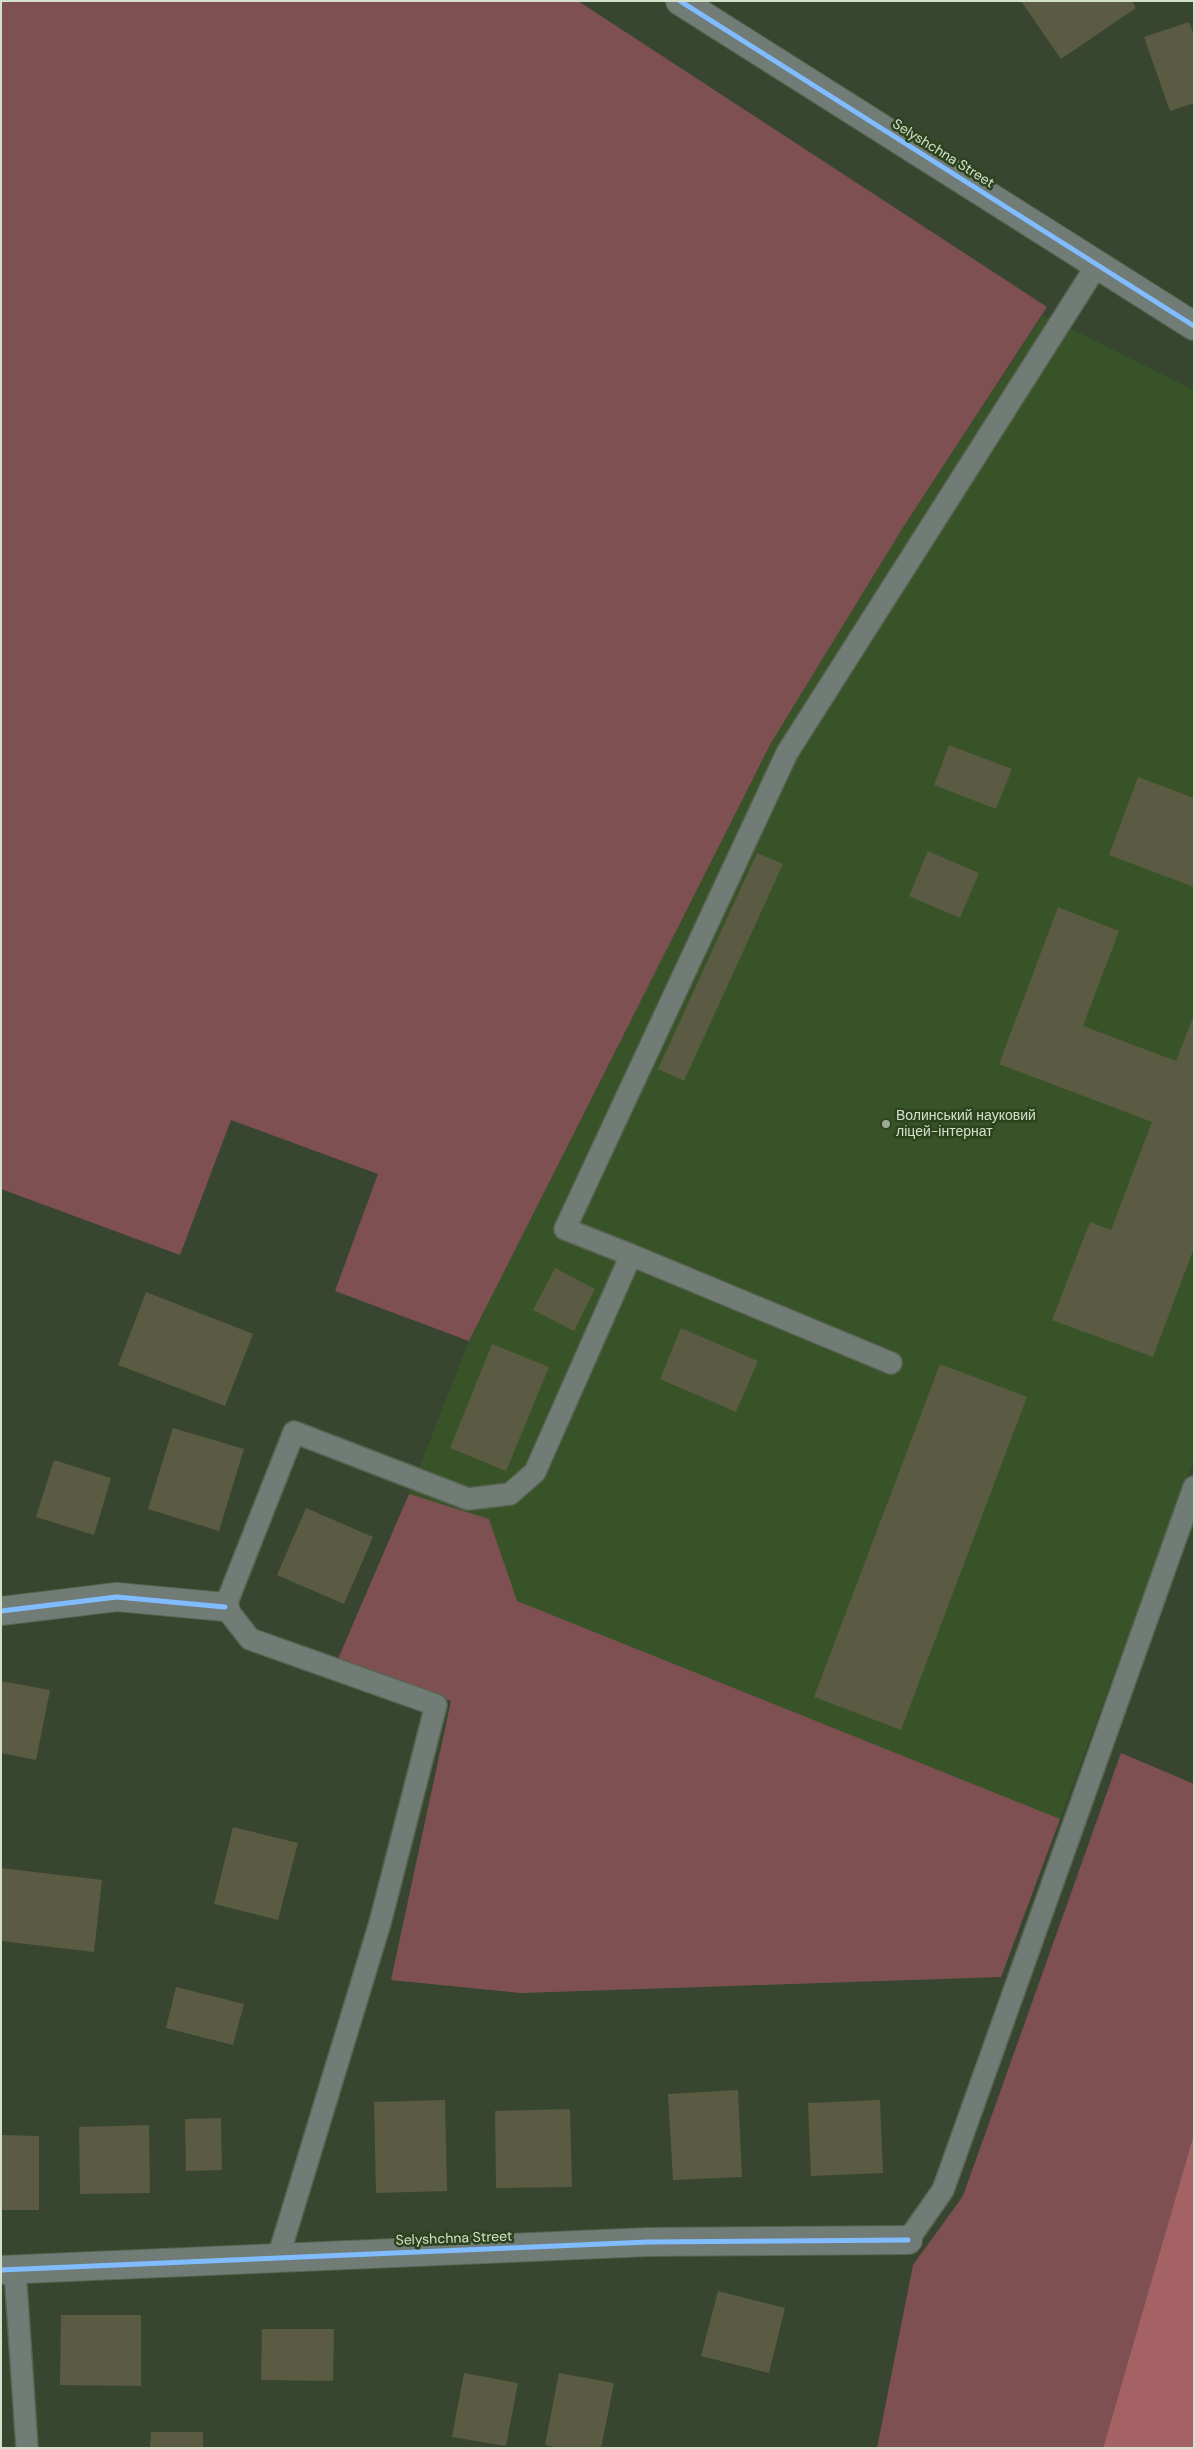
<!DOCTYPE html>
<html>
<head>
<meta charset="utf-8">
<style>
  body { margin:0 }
  #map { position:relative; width:1195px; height:2449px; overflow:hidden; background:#384630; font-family:"DM Sans",sans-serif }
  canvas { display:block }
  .frame { position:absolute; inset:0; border:2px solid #d3e1cb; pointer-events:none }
</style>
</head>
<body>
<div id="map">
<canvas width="1195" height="2449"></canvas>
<div class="frame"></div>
</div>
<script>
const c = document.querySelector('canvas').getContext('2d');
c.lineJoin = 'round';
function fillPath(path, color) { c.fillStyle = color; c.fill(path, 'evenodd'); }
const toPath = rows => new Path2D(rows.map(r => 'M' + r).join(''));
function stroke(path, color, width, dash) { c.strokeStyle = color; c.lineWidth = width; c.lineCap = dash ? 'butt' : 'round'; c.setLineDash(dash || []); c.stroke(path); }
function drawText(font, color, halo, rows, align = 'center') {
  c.font = font + ' "DM Sans",sans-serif'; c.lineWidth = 5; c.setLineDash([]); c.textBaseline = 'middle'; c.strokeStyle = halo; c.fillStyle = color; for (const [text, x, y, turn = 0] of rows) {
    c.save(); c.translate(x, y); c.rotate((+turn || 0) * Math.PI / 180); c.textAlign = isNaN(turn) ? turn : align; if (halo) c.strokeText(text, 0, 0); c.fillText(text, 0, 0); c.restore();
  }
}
const built = toPath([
  [1043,315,1194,390,1194,1459,1001,1977,521,1993,391,1980,451,1701,338,1659,409,1494,469,1341,771,743,902,529]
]);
const green = toPath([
  [1,1,578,1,1047,307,902,529,771,743,469,1341,335,1291,378,1174,231,1120,180,1255,1,1189],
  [409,1494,489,1519,517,1601,1060,1819,1001,1977,521,1993,391,1980,451,1701,338,1659],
  [1121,1753,1194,1784,1194,2137,1103,2448,877,2448,913,2265,963,2196]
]);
const forest = toPath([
  [1194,2137,1194,2448,1103,2448,1193,2138]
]);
const building = toPath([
  [1021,1,1132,1,1136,8,1061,59],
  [1189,22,1194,35,1194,103,1170,111,1144,37],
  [949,745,1012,769,996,809,934,785],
  [1138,777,1194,798,1194,887,1109,855],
  [928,851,979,873,960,918,909,896],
  [757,853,783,864,684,1081,658,1069],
  [1058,907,1119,931,1083,1026,1176,1061,1194,1015,1194,1248,1153,1357,1052,1320,1090,1222,1111,1230,1152,1122,999,1064],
  [555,1268,595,1289,574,1331,533,1310],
  [146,1292,253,1334,225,1406,118,1365],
  [681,1328,758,1361,736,1412,660,1379],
  [492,1344,549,1367,506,1471,450,1448],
  [940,1364,1027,1397,901,1730,814,1697],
  [173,1428,244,1449,219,1531,148,1509],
  [54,1460,111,1478,94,1535,36,1517],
  [306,1508,373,1537,344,1604,277,1575],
  [1,1681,50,1690,36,1760,1,1753],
  [233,1827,298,1843,278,1920,214,1904],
  [1,1868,102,1880,94,1952,1,1941],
  [176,1987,244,2004,233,2045,166,2028],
  [738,2090,742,2177,673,2180,668,2094],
  [445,2100,447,2191,376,2193,374,2102],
  [880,2100,883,2173,811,2176,808,2103],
  [570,2109,572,2187,496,2188,495,2111],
  [221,2118,222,2170,186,2171,185,2119],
  [149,2125,150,2193,80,2194,79,2127],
  [1,2135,39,2136,39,2210,1,2210],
  [718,2291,785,2308,769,2373,701,2356],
  [61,2315,141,2315,141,2386,60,2385],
  [262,2329,334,2329,333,2381,261,2380],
  [464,2373,518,2383,506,2446,452,2437],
  [559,2373,614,2383,601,2448,560,2448,545,2445],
  [151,2432,203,2432,203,2448,150,2448]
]);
const service = toPath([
  [631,1255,565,1229,787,753,1097,265],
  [908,2240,943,2190,1194,1487],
  [278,2258,380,1923,436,1705,250,1639,225,1607,294,1432,468,1499,510,1494,535,1472,631,1255,891,1363],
  [15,2270,27,2448]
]);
const minor = toPath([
  [680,1,1194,326],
  [1,1611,117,1597,225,1607],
  [1,2270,648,2242,908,2240]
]);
const cycleway = toPath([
  [680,1,1194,326],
  [1,1611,117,1597,225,1607],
  [1,2270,648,2242,908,2240]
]);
const markers = [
  [886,1124,5,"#9dab95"]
];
const streetNames = [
  ["Selyshchna Street",943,154,32],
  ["Selyshchna Street",454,2239,-2]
];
const poiNames = [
  ["Волинський науковий",896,1116],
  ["ліцей-інтернат",896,1132]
];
fillPath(built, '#395329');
fillPath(green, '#7f5052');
fillPath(forest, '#a46265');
fillPath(building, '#5a5b42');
stroke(service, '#586351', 24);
stroke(minor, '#586351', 30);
stroke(service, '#717c76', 21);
stroke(minor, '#717c76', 28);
stroke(cycleway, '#80bcff', 5);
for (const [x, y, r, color] of markers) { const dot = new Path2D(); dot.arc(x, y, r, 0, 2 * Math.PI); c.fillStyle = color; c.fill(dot); stroke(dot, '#2c431e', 2); }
drawText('14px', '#d3e1cb', '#2c431e', streetNames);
drawText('14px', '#d3e1cb', '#2c431e', poiNames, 'left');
</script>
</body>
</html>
